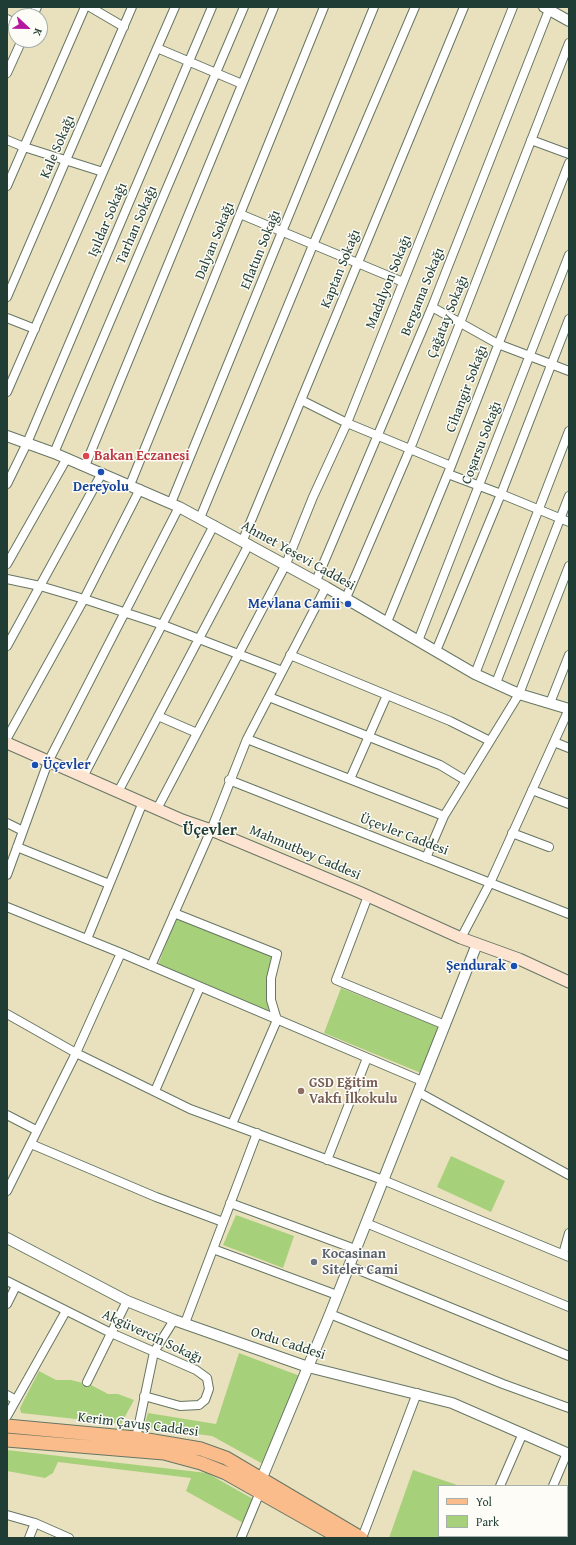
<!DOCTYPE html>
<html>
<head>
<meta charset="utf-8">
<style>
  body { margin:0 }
  #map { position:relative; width:576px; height:1545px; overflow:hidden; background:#e9e1bd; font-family:"Gentium Book Plus",serif }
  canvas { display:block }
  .frame { position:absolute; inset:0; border:8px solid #1f3d34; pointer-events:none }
  .legend { position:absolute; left:438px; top:1485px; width:130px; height:52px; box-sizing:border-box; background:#fdfcf7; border:1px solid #a4b0a9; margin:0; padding:5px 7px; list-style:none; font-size:12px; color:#1f3d34 }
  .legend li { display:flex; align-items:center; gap:8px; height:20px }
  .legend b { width:20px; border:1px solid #a4b0a9 }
  .north { position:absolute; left:8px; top:8px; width:40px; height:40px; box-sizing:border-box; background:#fdfcf7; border:1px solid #a4b0a9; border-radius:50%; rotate:112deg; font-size:11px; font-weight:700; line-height:16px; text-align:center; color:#1f3d34 }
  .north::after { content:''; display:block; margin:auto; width:14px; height:18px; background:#b5179e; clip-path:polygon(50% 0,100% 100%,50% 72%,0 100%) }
</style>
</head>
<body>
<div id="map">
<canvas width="576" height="1545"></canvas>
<div class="frame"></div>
<ul class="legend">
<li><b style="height:5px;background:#fabc8b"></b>Yol</li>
<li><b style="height:11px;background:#a7d07b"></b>Park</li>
</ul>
<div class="north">K</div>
</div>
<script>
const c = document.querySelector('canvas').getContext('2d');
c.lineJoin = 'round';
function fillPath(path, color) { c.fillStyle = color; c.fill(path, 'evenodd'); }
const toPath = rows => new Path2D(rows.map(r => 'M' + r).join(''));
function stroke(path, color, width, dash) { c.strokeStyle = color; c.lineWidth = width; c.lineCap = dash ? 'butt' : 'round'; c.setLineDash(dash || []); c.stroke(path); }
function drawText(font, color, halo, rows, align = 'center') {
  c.font = font + ' "Gentium Book Plus",serif'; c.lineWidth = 3; c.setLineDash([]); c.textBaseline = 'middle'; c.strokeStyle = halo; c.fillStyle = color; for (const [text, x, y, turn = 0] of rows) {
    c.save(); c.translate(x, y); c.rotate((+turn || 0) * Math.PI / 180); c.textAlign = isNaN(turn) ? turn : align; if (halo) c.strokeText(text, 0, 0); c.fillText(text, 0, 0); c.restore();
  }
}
const green = toPath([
  [176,917,274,956,267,980,269,1013,158,965],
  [341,988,438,1027,421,1073,324,1033],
  [451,1156,505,1181,491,1212,437,1187],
  [236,1215,294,1236,283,1268,223,1245],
  [239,1353,300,1376,263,1464,212,1436,144,1427,148,1413,216,1424],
  [39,1371,56,1380,71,1380,91,1385,108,1394,118,1394,134,1400,121,1424,21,1413,20,1408],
  [7,1450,207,1473,253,1499,243,1523,186,1491,191,1478,58,1462,53,1473,45,1478,7,1471],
  [413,1470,460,1486,439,1486,440,1538,389,1538]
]);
const minor = toPath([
  [90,7,124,27],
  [33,16,37,7],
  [7,19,16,24],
  [157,48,242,84],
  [7,73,22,40],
  [7,140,24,147,103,172],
  [531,140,569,154],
  [7,186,85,7],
  [240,214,403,282],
  [7,297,132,7],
  [432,307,498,344,569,371],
  [7,318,35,329],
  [7,392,175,7],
  [301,400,347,423,451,466],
  [54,453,244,7],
  [85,466,274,7],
  [448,474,501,494,569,522],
  [7,484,27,443,212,7],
  [130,485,324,7],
  [171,503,374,7],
  [200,518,313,245,415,7],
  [243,540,464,7],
  [7,564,67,458],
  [7,579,40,586,84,599,163,625,282,671],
  [316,581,432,307,549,10],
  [346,598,410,449,460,323,569,43],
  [387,622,451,466,569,163],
  [418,641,569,255],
  [7,646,102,473],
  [436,651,501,494,569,319],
  [290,655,450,721,490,741],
  [475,674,569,431],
  [496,683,569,496],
  [269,697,440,765,465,780],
  [550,703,569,655],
  [158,716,197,733],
  [7,738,84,599,140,489],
  [247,739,444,816,519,694,569,566],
  [554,742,569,748],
  [83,777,214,525],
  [350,779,387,695],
  [229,780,569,914],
  [532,790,569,804],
  [118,792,249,544],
  [157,809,286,564,313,497,347,423,513,7],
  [7,823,23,831],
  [512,833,549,847],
  [17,847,109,884],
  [426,858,444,816],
  [7,875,48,762,179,507],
  [368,896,336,980,445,1025],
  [7,907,121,953,422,1081],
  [174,913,277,954,271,978,271,1000,277,1020,232,1124],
  [461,938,490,883,569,709],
  [87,939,143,802],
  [151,966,211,830,247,739,326,587],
  [7,1014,76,1053,190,1109,383,1180,569,1257],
  [155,1091,200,987],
  [418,1092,569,1175],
  [7,1115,36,1130],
  [31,1144,156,1197,223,1222],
  [327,1160,367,1058],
  [7,1191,76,1053,121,953],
  [230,1203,355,1249],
  [366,1223,569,1307],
  [213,1249,337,1295],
  [563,1254,569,1233],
  [349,1266,569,1356],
  [7,1281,111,1333,196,1370,207,1378,209,1389,205,1400,199,1405,180,1406,144,1396],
  [7,1304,16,1286],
  [330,1314,503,1384,569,1408],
  [185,1323,257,1133],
  [87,1382,127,1301],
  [7,1395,16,1400],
  [7,1416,66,1311],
  [136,1438,154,1352,174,1320],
  [500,1486,523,1433],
  [553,1486,567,1453],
  [7,1515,35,1523,69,1538],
  [554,1536,558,1538],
  [29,1538,35,1523],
  [241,1538,260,1492],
  [362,1538,417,1393],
  [476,1538,477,1536],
  [530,1538,531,1536]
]);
const tertiary = toPath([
  [544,7,569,21],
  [7,436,54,453,179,507,326,587,475,674,519,694,569,709],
  [7,1238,127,1301,174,1320,308,1367,452,1403,569,1454],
  [261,1480,330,1314,477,944]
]);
const secondary = toPath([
  [7,743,182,820,211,830,359,892,461,938,519,959,569,982]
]);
const primary = toPath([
  [7,1426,136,1438,201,1449,226,1458,361,1538],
  [7,1440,164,1453,201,1463,226,1473,341,1538]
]);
const markers = [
  [86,456,4,"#e0444e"],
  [101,472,4,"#1a4fb4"],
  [348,604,4,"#1a4fb4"],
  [35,765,4,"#1a4fb4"],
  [514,966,4,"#1a4fb4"],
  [301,1091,4,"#8d6e63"],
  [314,1262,4,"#6b7280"]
];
const streetNames = [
  ["Kale Sokağı",58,147,-67],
  ["Işıldar Sokağı",108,220,-67],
  ["Tarhan Sokağı",137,225,-67],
  ["Dalyan Sokağı",215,241,-68],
  ["Eflatun Sokağı",261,250,-68],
  ["Kaptan Sokağı",341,269,-68],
  ["Madalyon Sokağı",389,282,-68],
  ["Bergama Sokağı",423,292,-68],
  ["Çağatay Sokağı",448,317,-68],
  ["Cihangir Sokağı",467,389,-69],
  ["Coşarsu Sokağı",482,443,-69],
  ["Ahmet Yesevi Caddesi",298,556,29],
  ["Üçevler Caddesi",404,835,21],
  ["Mahmutbey Caddesi",305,853,23],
  ["Akgüvercin Sokağı",152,1337,25],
  ["Ordu Caddesi",288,1344,18],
  ["Kerim Çavuş Caddesi",138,1425,7]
];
const healthNames = [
  ["Bakan Eczanesi",94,456]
];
const transitNames = [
  ["Dereyolu",101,487,"center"],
  ["Mevlana Camii",340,604],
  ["Üçevler",43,765,"left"],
  ["Şendurak",506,966]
];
const educationNames = [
  ["GSD Eğitim",309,1083],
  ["Vakfı İlkokulu",309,1099]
];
const worshipNames = [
  ["Kocasinan",322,1254],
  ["Siteler Cami",322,1270]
];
const quarterNames = [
  ["Üçevler",210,831]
];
fillPath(green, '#a7d07b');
stroke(minor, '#667664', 10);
stroke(tertiary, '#667664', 12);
stroke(secondary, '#667664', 13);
stroke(primary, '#667664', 15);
stroke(minor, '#fff', 8);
stroke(tertiary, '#fff', 10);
stroke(secondary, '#fde4d1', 11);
stroke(primary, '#fabc8b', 13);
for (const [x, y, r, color] of markers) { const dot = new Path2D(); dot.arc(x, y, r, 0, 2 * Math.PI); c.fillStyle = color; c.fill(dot); stroke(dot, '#fdfcf7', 1.5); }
drawText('14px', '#1f3d34', '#fdfcf7', streetNames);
drawText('bold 14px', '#be3a42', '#fdfcf7', healthNames, 'left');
drawText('bold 14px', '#164399', '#fdfcf7', transitNames, 'right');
drawText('bold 14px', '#785e54', '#fdfcf7', educationNames, 'left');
drawText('bold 14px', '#5b616d', '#fdfcf7', worshipNames, 'left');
drawText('bold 16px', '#1f3d34', '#fdfcf7', quarterNames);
</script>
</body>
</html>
